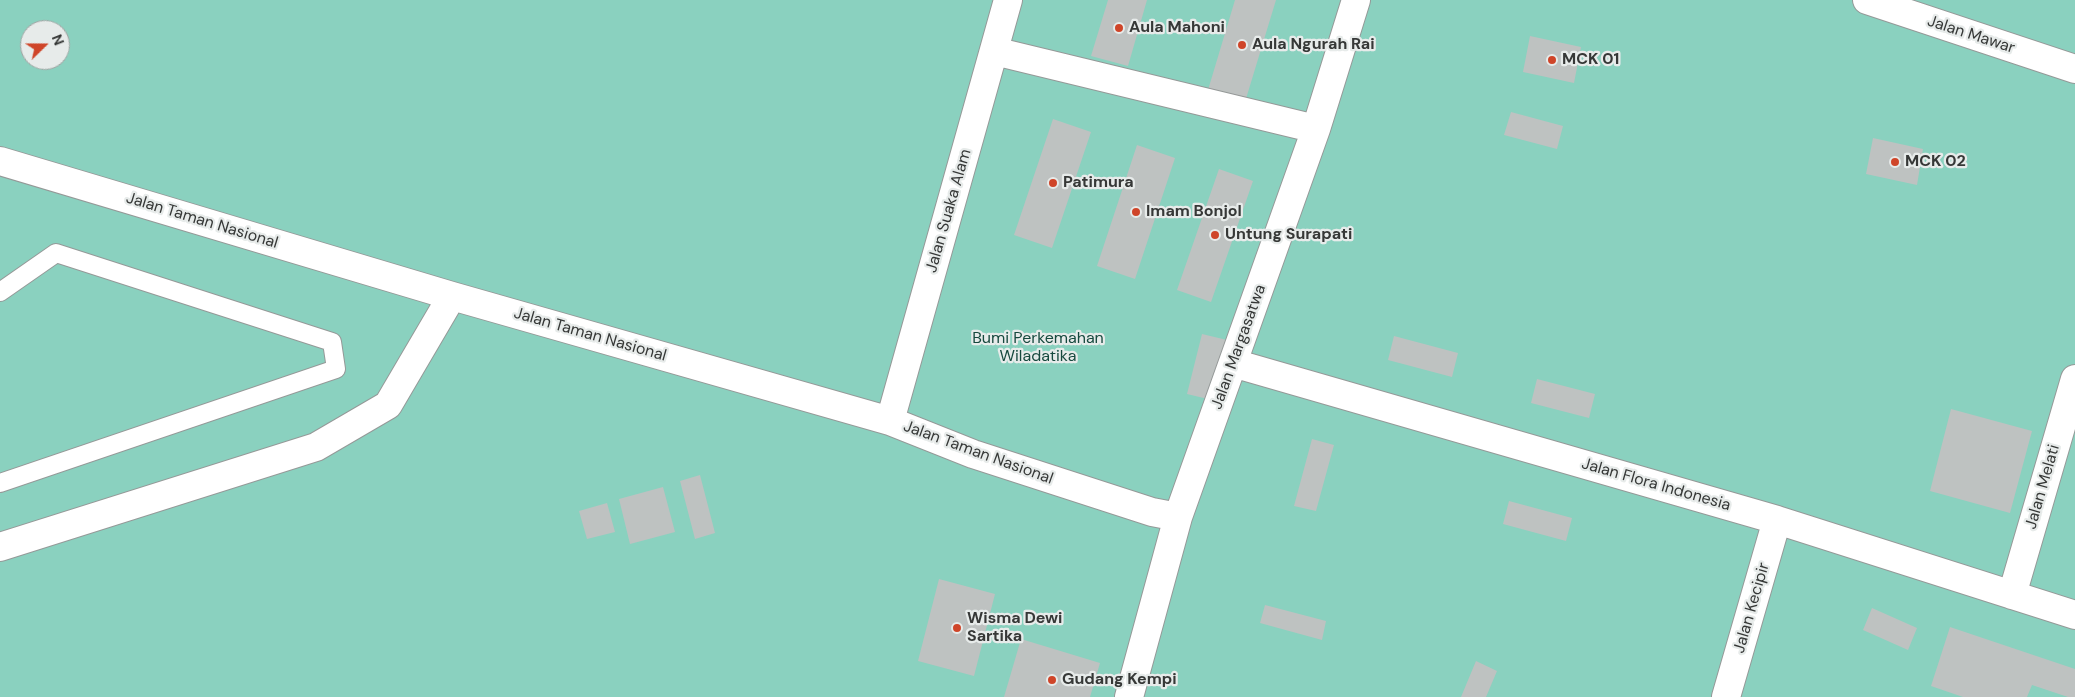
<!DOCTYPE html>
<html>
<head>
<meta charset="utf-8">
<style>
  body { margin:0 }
  #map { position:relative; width:2075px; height:697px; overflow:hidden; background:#e7ebea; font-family:"DM Sans",sans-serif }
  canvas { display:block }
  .north { position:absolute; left:20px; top:20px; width:50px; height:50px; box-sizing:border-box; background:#e7ebea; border:1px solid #a0a3a2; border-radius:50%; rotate:68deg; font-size:14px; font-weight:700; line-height:20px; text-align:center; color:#363837 }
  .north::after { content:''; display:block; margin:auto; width:18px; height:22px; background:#cf4529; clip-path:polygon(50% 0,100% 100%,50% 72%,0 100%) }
</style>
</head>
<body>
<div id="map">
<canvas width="2075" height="697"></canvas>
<div class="north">N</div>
</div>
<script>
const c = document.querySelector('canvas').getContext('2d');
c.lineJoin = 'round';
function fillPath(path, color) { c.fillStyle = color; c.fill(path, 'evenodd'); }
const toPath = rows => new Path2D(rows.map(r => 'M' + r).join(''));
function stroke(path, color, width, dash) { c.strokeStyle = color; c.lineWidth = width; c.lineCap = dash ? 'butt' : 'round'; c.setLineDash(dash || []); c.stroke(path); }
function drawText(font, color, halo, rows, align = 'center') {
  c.font = font + ' "DM Sans",sans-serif'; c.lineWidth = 4.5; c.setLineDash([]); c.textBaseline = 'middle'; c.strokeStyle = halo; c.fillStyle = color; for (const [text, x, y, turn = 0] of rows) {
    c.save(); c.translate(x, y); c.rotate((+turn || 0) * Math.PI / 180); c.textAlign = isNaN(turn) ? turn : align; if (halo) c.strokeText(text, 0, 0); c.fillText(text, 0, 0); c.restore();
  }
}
const green = toPath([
  [0,0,2075,0,2075,697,0,697],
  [30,30,60,30,60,60,30,60]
]);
const building = toPath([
  [1108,0,1147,0,1128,66,1091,56],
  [1235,0,1276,0,1245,102,1208,90],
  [1530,36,1581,47,1574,83,1523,72],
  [1511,112,1563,126,1557,149,1504,135],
  [1053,119,1091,132,1052,248,1014,235],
  [1873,138,1923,149,1917,185,1866,174],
  [1137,145,1175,158,1135,279,1097,266],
  [1219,169,1253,181,1211,302,1177,290],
  [1202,334,1227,340,1212,400,1187,394],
  [1394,336,1458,353,1452,377,1388,360],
  [1537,379,1595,394,1589,418,1531,403],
  [1951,409,2032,431,2010,513,1930,491],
  [1312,439,1334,445,1316,511,1294,506],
  [700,475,715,533,695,539,680,481],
  [663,487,675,532,630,544,619,499],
  [1509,501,1572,518,1566,541,1503,524],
  [607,503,615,532,587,539,579,511],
  [939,579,995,594,974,676,918,661],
  [1265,605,1326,621,1322,640,1260,623],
  [1872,608,1917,628,1908,650,1863,630],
  [1950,627,2075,669,2075,697,2068,697,2032,685,2027,697,1963,697,1931,686],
  [1021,639,1100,663,1090,697,1004,697],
  [1476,661,1497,671,1486,697,1461,697]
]);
const lane = toPath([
  [0,292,56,253,332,342,336,369,0,483]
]);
const street = toPath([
  [1867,0,2075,69],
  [994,51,1316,129],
  [0,161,452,296,890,421,973,454,1152,512,1178,517],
  [1233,363,1777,520,2075,615],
  [890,421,1008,0],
  [0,547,316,447,388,405,452,296],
  [2012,595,2075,379],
  [1129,697,1178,517,1316,129,1356,0],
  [1726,697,1777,520]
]);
const markers = [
  [1119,28,5,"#cf4529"],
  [1242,45,5,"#cf4529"],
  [1552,60,5,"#cf4529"],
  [1895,162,5,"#cf4529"],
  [1053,183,5,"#cf4529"],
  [1136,212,5,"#cf4529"],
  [1215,235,5,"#cf4529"],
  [957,628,5,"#cf4529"],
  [1052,680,5,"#cf4529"]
];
const poiNames = [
  ["Aula Mahoni",1129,28],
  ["Aula Ngurah Rai",1252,45],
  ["MCK 01",1562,60],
  ["MCK 02",1905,162],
  ["Patimura",1063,183],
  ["Imam Bonjol",1146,212],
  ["Untung Surapati",1225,235],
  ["Wisma Dewi",967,619],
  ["Sartika",967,637],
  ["Gudang Kempi",1062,680]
];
const streetNames = [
  ["Jalan Mawar",1971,35,18],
  ["Jalan Suaka Alam",949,211,-74],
  ["Jalan Taman Nasional",202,221,17],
  ["Jalan Taman Nasional",590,335,16],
  ["Jalan Margasatwa",1239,347,-70],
  ["Jalan Taman Nasional",978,453,20],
  ["Jalan Flora Indonesia",1656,485,16],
  ["Jalan Melati",2043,487,-74],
  ["Jalan Kecipir",1752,608,-74]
];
const parkNames = [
  ["Bumi Perkemahan",1038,339],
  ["Wiladatika",1038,357]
];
fillPath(green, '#8ad1bf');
fillPath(building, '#bec2c1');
stroke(lane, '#959998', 20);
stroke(street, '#959998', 30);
stroke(lane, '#fff', 18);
stroke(street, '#fff', 28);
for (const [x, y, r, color] of markers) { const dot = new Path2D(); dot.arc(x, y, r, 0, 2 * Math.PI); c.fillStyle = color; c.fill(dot); stroke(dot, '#e7ebea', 2); }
drawText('bold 16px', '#363837', '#e7ebea', poiNames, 'left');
drawText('16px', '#363837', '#e7ebea', streetNames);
drawText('16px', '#16493e', '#e7ebea', parkNames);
</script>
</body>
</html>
